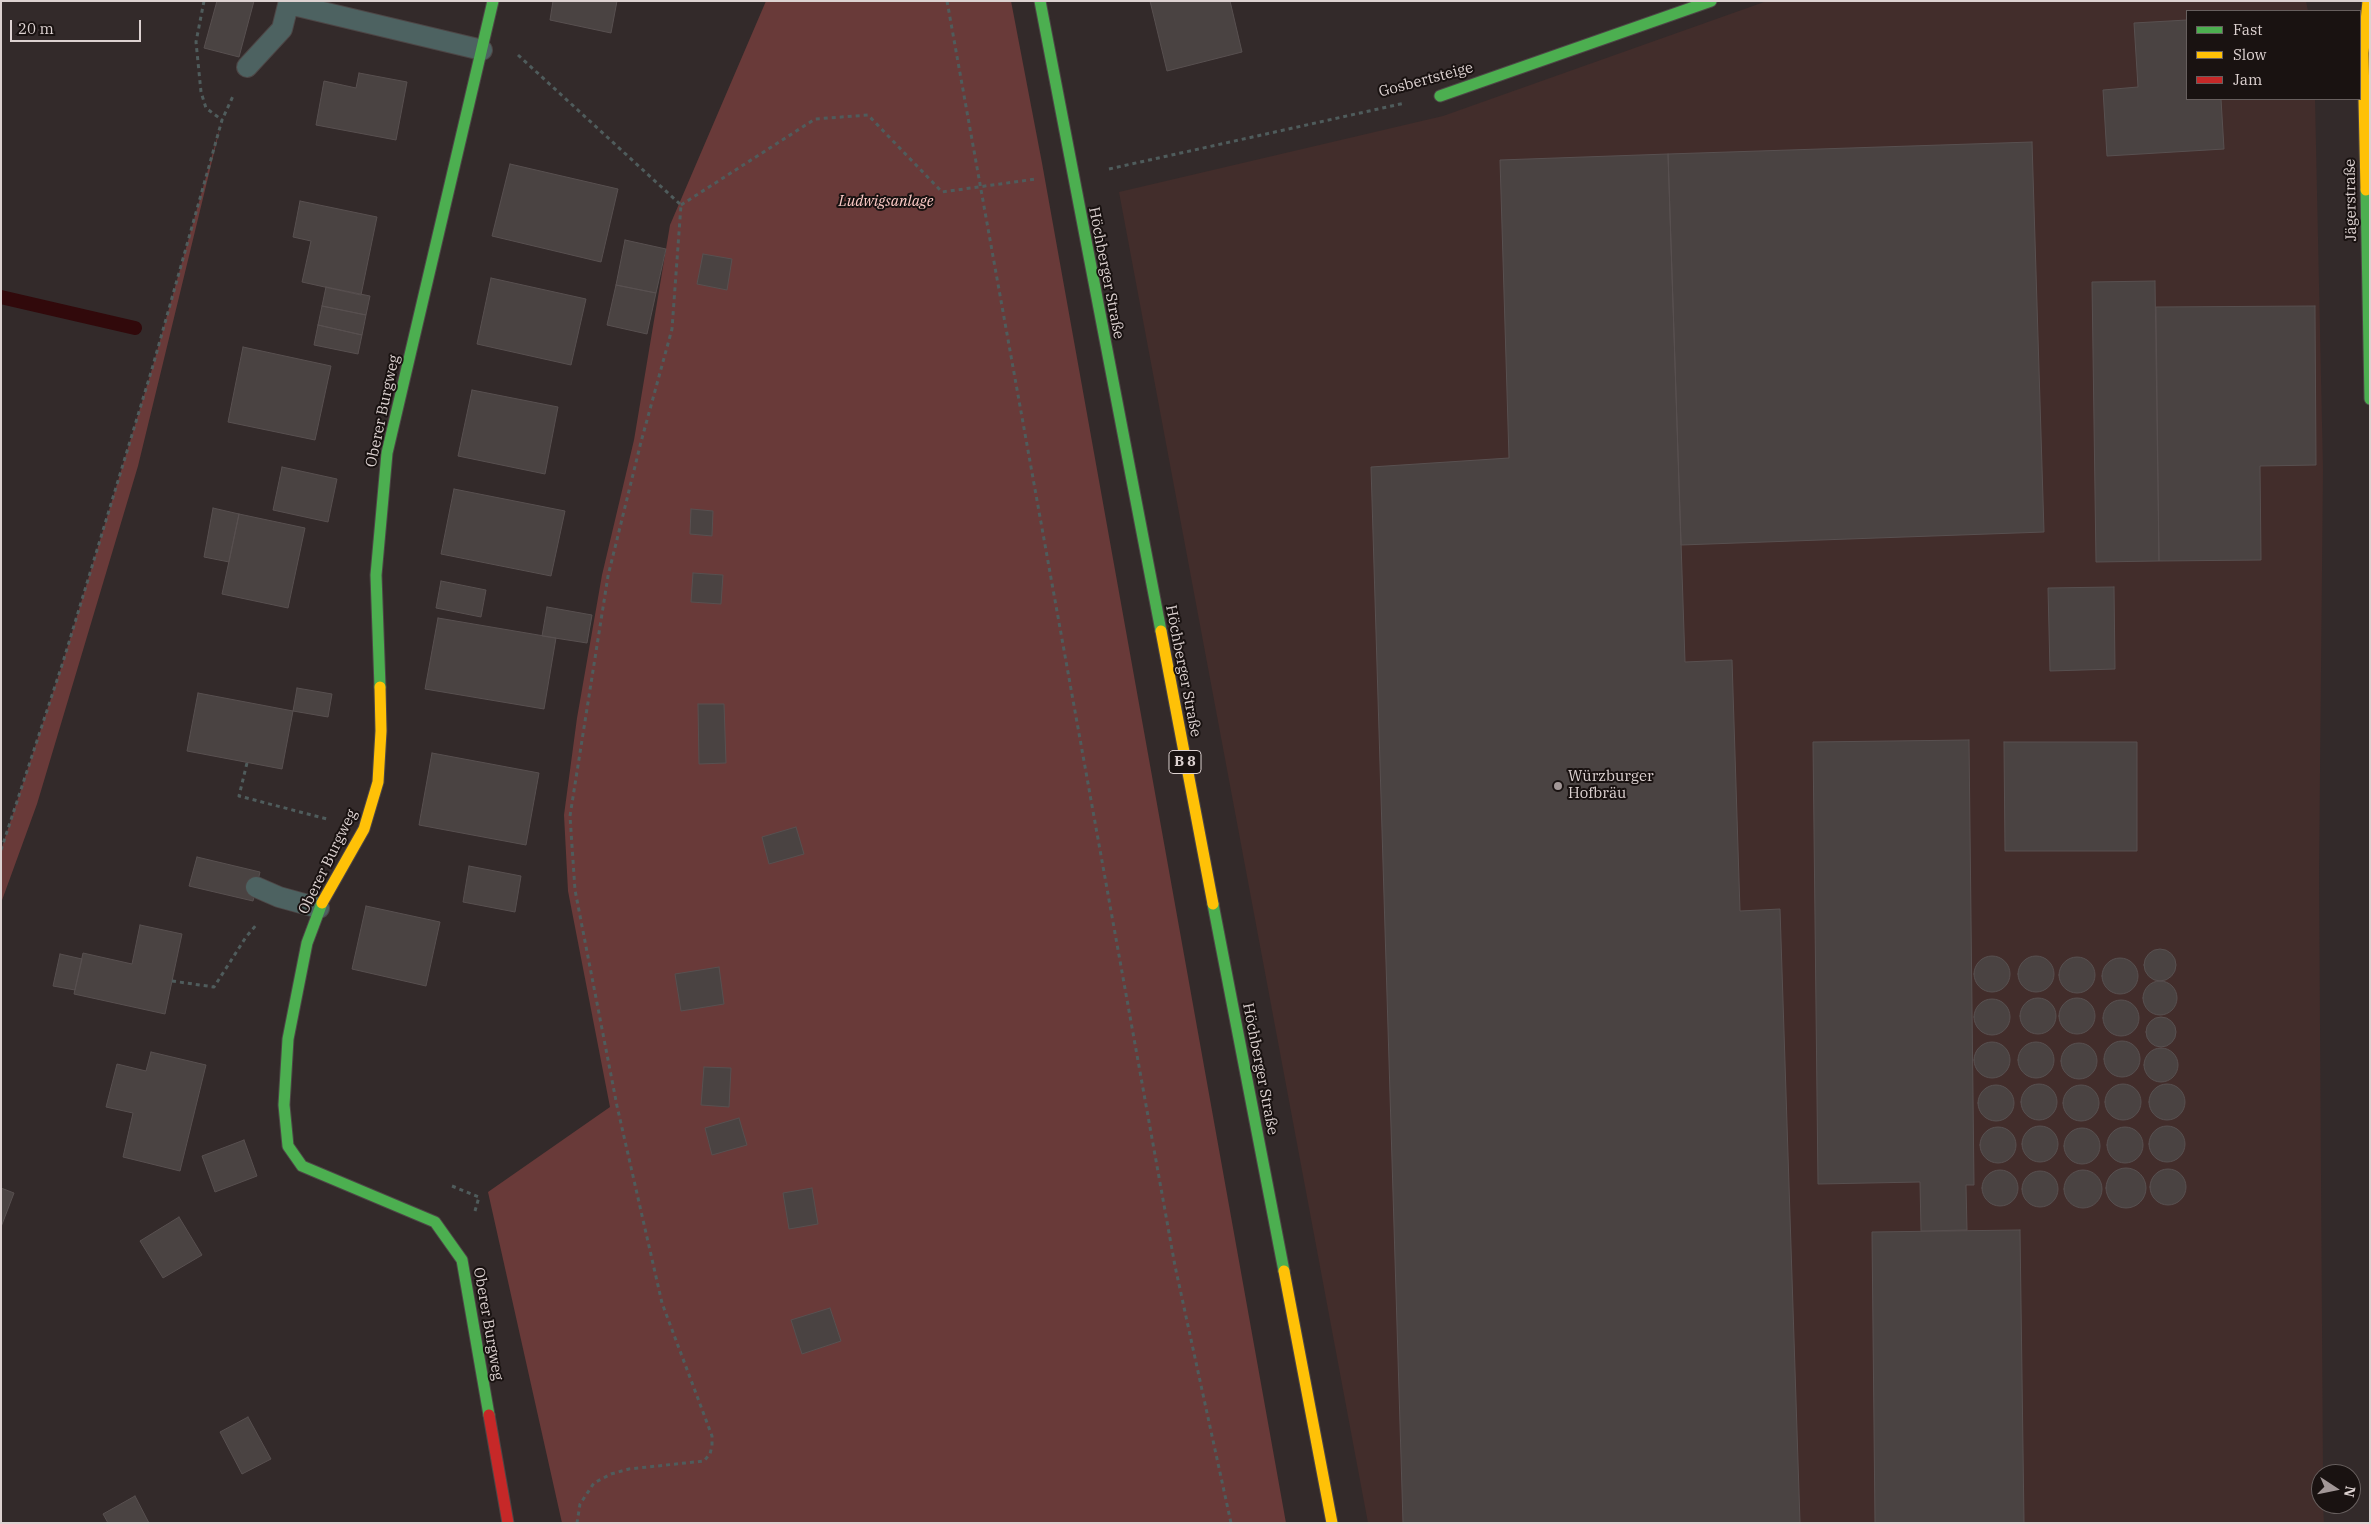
<!DOCTYPE html>
<html>
<head>
<meta charset="utf-8">
<style>
  body { margin:0 }
  #map { position:relative; width:2371px; height:1524px; overflow:hidden; background:#332a2a; font-family:"IBM Plex Serif",serif }
  canvas { display:block }
  .frame { position:absolute; inset:0; border:2px solid #ddd2d1; pointer-events:none }
  .legend { position:absolute; left:2186px; top:10px; width:175px; height:90px; box-sizing:border-box; background:#191211; border:1px solid #675f5e; margin:0; padding:6px 9px; list-style:none; font-size:15px; color:#ddd2d1 }
  .legend li { display:flex; align-items:center; gap:10px; height:25px }
  .legend b { width:25px; border:1px solid #675f5e }
  .north { position:absolute; left:2311px; top:1464px; width:50px; height:50px; box-sizing:border-box; background:#191211; border:1px solid #675f5e; border-radius:50%; rotate:101deg; font-size:14px; font-weight:700; line-height:20px; text-align:center; color:#ddd2d1 }
  .north::after { content:''; display:block; margin:auto; width:18px; height:22px; background:#a29797; clip-path:polygon(50% 0,100% 100%,50% 72%,0 100%) }
  .scale { position:absolute; left:10px; top:20px; width:131px; height:22px; box-sizing:border-box; border:2px solid #ddd2d1; border-top:0; padding-left:6px; font-size:15px; line-height:18px; white-space:nowrap; color:#ddd2d1; -webkit-text-stroke:4px #191211; paint-order:stroke }
</style>
</head>
<body>
<div id="map">
<canvas width="2371" height="1524"></canvas>
<div class="frame"></div>
<ul class="legend">
<li><b style="height:6px;background:#4caf50"></b>Fast</li>
<li><b style="height:6px;background:#ffc107"></b>Slow</li>
<li><b style="height:6px;background:#c62828"></b>Jam</li>
</ul>
<div class="north">N</div>
<div class="scale">20 m</div>
</div>
<script>
const c = document.querySelector('canvas').getContext('2d');
c.lineJoin = 'round';
function fillPath(path, color) { c.fillStyle = color; c.fill(path, 'evenodd'); }
const toPath = rows => new Path2D(rows.map(r => 'M' + r).join(''));
function stroke(path, color, width, dash) { c.strokeStyle = color; c.lineWidth = width; c.lineCap = dash ? 'butt' : 'round'; c.setLineDash(dash || []); c.stroke(path); }
function drawText(font, color, halo, rows, align = 'center') {
  c.font = font + ' "IBM Plex Serif",serif'; c.lineWidth = 4; c.setLineDash([]); c.textBaseline = 'middle'; c.strokeStyle = halo; c.fillStyle = color; for (const [text, x, y, turn = 0] of rows) {
    c.save(); c.translate(x, y); c.rotate((+turn || 0) * Math.PI / 180); c.textAlign = isNaN(turn) ? turn : align; if (halo) c.strokeText(text, 0, 0); c.fillText(text, 0, 0); c.restore();
  }
}
const built = toPath([
  [1767,1,2306,1,2308,11,2187,11,2187,99,2315,99,2323,469,2319,874,2323,1474,2321,1474,2321,1504,2323,1504,2324,1523,1368,1523,1119,192,1443,116]
]);
const green = toPath([
  [766,1,1011,1,1042,163,1286,1523,562,1523,488,1192,610,1107,568,891,564,815,577,718,602,575,634,440,670,225],
  [222,120,138,466,37,804,1,903,1,850,63,662,152,369]
]);
const stream = toPath([
  [1,297,135,328]
]);
const building = toPath([
  [217,1,254,1,239,57,204,48,217,1],
  [553,1,617,1,611,33,550,20,553,1],
  [1150,1,1230,1,1242,52,1167,71,1150,1],
  [2187,20,2187,99,2221,99,2224,149,2107,156,2103,90,2138,87,2134,23,2187,20],
  [359,73,407,82,396,140,316,125,324,81,356,88,359,73],
  [2032,142,2044,532,1681,545,1668,154,2032,142],
  [1668,154,1685,662,1732,660,1740,911,1780,909,1800,1523,1403,1523,1371,467,1509,458,1500,160,1668,154],
  [510,164,618,189,601,262,492,236,510,164],
  [300,201,377,217,361,295,302,282,311,241,293,237,300,201],
  [625,240,666,249,656,293,616,285,625,240],
  [703,254,732,259,727,290,697,284,703,254],
  [491,278,586,299,571,365,477,344,491,278],
  [2155,281,2159,561,2096,562,2092,282,2155,281],
  [616,285,656,293,647,334,607,325,616,285],
  [326,287,370,296,366,315,322,306,326,287],
  [322,306,366,315,362,335,318,325,322,306],
  [2315,306,2316,465,2260,466,2261,560,2159,561,2156,307,2315,306],
  [318,325,362,335,358,354,314,345,318,325],
  [243,347,331,366,315,440,228,422,243,347],
  [472,390,558,407,545,474,458,456,472,390],
  [282,467,337,479,328,522,273,510,282,467],
  [454,489,565,511,551,576,441,554,454,489],
  [213,508,239,514,229,562,204,557,213,508],
  [691,509,713,511,712,536,690,534,691,509],
  [239,514,305,528,288,608,222,594,239,514],
  [693,573,723,575,721,604,691,602,693,573],
  [441,581,486,590,481,617,436,608,441,581],
  [2114,587,2115,669,2050,671,2048,588,2114,587],
  [547,607,592,615,587,643,542,636,547,607],
  [438,618,556,638,544,709,425,689,438,618],
  [297,688,332,694,328,717,293,711,297,688],
  [198,693,293,711,282,769,187,751,198,693],
  [698,704,724,704,726,763,699,764,698,704],
  [1969,740,1974,1185,1966,1185,1967,1230,1921,1231,1920,1182,1818,1184,1813,742,1969,740],
  [2004,742,2137,742,2137,851,2005,851,2004,742],
  [432,753,539,773,526,845,419,825,432,753],
  [796,827,804,854,769,864,762,837,796,827],
  [197,857,260,872,253,901,189,886,197,857],
  [469,866,521,876,515,912,463,902,469,866],
  [366,906,440,922,426,986,352,969,366,906],
  [140,925,182,934,165,1014,74,994,83,953,132,964,140,925],
  '2144 965a16 16 0 1 1 32 0a16 16 0 1 1-32 0Z',
  [60,954,82,959,75,990,53,986,60,954],
  '2018 974a18 18 0 1 1 36 0a18 18 0 1 1-36 0Z',
  '1974 974a18 18 0 1 1 36 0a18 18 0 1 1-36 0Z',
  '2059 975a18 18 0 1 1 36 0a18 18 0 1 1-36 0Z',
  '2102 976a18 18 0 1 1 36 0a18 18 0 1 1-36 0Z',
  [719,967,724,1004,681,1011,675,974,719,967],
  '2143 998a17 17 0 1 1 34 0a17 17 0 1 1-34 0Z',
  '2020 1016a18 18 0 1 1 36 0a18 18 0 1 1-36 0Z',
  '2059 1016a18 18 0 1 1 36 0a18 18 0 1 1-36 0Z',
  '1974 1017a18 18 0 1 1 36 0a18 18 0 1 1-36 0Z',
  '2103 1018a18 18 0 1 1 36 0a18 18 0 1 1-36 0Z',
  '2146 1032a15 15 0 1 1 30 0a15 15 0 1 1-30 0Z',
  '2104 1059a18 18 0 1 1 36 0a18 18 0 1 1-36 0Z',
  '1974 1060a18 18 0 1 1 36 0a18 18 0 1 1-36 0Z',
  '2018 1060a18 18 0 1 1 36 0a18 18 0 1 1-36 0Z',
  '2061 1061a18 18 0 1 1 36 0a18 18 0 1 1-36 0Z',
  '2144 1065a17 17 0 1 1 34 0a17 17 0 1 1-34 0Z',
  [151,1052,206,1065,180,1171,123,1157,133,1113,106,1107,117,1064,146,1071,151,1052],
  [704,1067,731,1068,729,1107,701,1105,704,1067],
  '2021 1102a18 18 0 1 1 36 0a18 18 0 1 1-36 0Z',
  '2149 1102a18 18 0 1 1 36 0a18 18 0 1 1-36 0Z',
  '2105 1102a18 18 0 1 1 36 0a18 18 0 1 1-36 0Z',
  '2063 1103a18 18 0 1 1 36 0a18 18 0 1 1-36 0Z',
  '1978 1103a18 18 0 1 1 36 0a18 18 0 1 1-36 0Z',
  [739,1118,747,1145,712,1155,705,1128,739,1118],
  '2149 1144a18 18 0 1 1 36 0a18 18 0 1 1-36 0Z',
  '2022 1144a18 18 0 1 1 36 0a18 18 0 1 1-36 0Z',
  '1980 1145a18 18 0 1 1 36 0a18 18 0 1 1-36 0Z',
  '2107 1145a18 18 0 1 1 36 0a18 18 0 1 1-36 0Z',
  '2064 1146a18 18 0 1 1 36 0a18 18 0 1 1-36 0Z',
  [244,1140,257,1176,215,1192,202,1156,244,1140],
  '2106 1188a20 20 0 1 1 40 0a20 20 0 1 1-40 0Z',
  '2150 1187a18 18 0 1 1 36 0a18 18 0 1 1-36 0Z',
  '2064 1189a19 19 0 1 1 38 0a19 19 0 1 1-38 0Z',
  '1982 1188a18 18 0 1 1 36 0a18 18 0 1 1-36 0Z',
  '2022 1189a18 18 0 1 1 36 0a18 18 0 1 1-36 0Z',
  [1,1188,14,1193,1,1227,1,1188],
  [812,1188,818,1224,789,1229,783,1193,812,1188],
  [179,1217,202,1255,163,1278,140,1241,179,1217],
  [2020,1230,2024,1523,1875,1523,1872,1232,2020,1230],
  [830,1308,841,1341,802,1354,791,1320,830,1308],
  [248,1417,271,1459,242,1474,220,1432,248,1417],
  [135,1496,149,1523,108,1523,103,1514,135,1496]
]);
const path = toPath([
  [204,1,196,42,201,92,206,108,222,120],
  [947,1,1175,1266,1231,1523],
  [518,55,681,205,672,329,641,442,608,576,570,816,575,890,617,1106,662,1303,712,1436,712,1446,710,1454,704,1461,629,1469,611,1474,594,1483,580,1504,577,1523],
  [1109,169,1405,103],
  [681,205,815,119,868,115,942,192,1036,179],
  [247,763,239,796,327,819],
  [1,850,63,662,152,369,222,120,233,96],
  [172,981,214,987,246,937,257,924],
  [452,1186,479,1197,475,1211]
]);
const lane = toPath([
  [289,4,482,50],
  [247,67,282,29,289,1],
  [256,887,279,897,319,908]
]);
const fast = toPath([
  [1040,1,1161,631],
  [1440,96,1711,1],
  [2366,190,2370,399],
  [380,687,376,575,387,453,493,1],
  [322,903,307,943,288,1039,284,1105,288,1146,302,1166,435,1222,462,1260,489,1415],
  [1213,904,1284,1271]
]);
const slow = toPath([
  [2366,190,2363,53,2368,1],
  [1161,631,1213,904],
  [322,903,364,829,378,782,381,731,380,687],
  [1284,1271,1332,1523]
]);
const jam = toPath([
  [489,1415,508,1523]
]);
const markers = [
  [1558,786,5,"#a29797"]
];
const shields = [
  [1185,762,32]
];
const shieldNames = [
  ["B 8",1185,762]
];
const streetNames = [
  ["Gosbertsteige",1426,80,-15],
  ["Jägerstraße",2351,200,-91],
  ["Höchberger Straße",1106,273,79],
  ["Oberer Burgweg",383,411,-78],
  ["Höchberger Straße",1183,671,79],
  ["Oberer Burgweg",328,862,-64],
  ["Höchberger Straße",1260,1069,79],
  ["Oberer Burgweg",488,1324,80]
];
const parkNames = [
  ["Ludwigsanlage",886,202]
];
const poiNames = [
  ["Würzburger",1568,777],
  ["Hofbräu",1568,794]
];
fillPath(built, '#422d2b');
fillPath(green, '#693a39');
stroke(stream, '#31090b', 14);
fillPath(building, '#4a4342');
stroke(building, '#585050', 1);
stroke(lane, '#4d4646', 22);
stroke(fast, '#4d4646', 13);
stroke(slow, '#4d4646', 13);
stroke(jam, '#4d4646', 13);
stroke(path, '#4f5c5c', 3, [4, 4]);
stroke(lane, '#4d6261', 20);
stroke(fast, '#4caf50', 11);
stroke(slow, '#ffc107', 11);
stroke(jam, '#c62828', 11);
for (const [x, y, r, color] of markers) { const dot = new Path2D(); dot.arc(x, y, r, 0, 2 * Math.PI); c.fillStyle = color; c.fill(dot); stroke(dot, '#191211', 2); }
for (const [x, y, w] of shields) { const box = new Path2D(); box.roundRect(x - w / 2, y - 11.5, w, 23, 4); c.fillStyle = '#191211'; c.fill(box); stroke(box, '#ddd2d1', 1); }
drawText('bold 14px', '#ddd2d1', null, shieldNames);
drawText('15px', '#ddd2d1', '#191211', streetNames);
drawText('italic 15px', '#ffccc8', '#191211', parkNames);
drawText('15px', '#ddd2d1', '#191211', poiNames, 'left');
</script>
</body>
</html>
